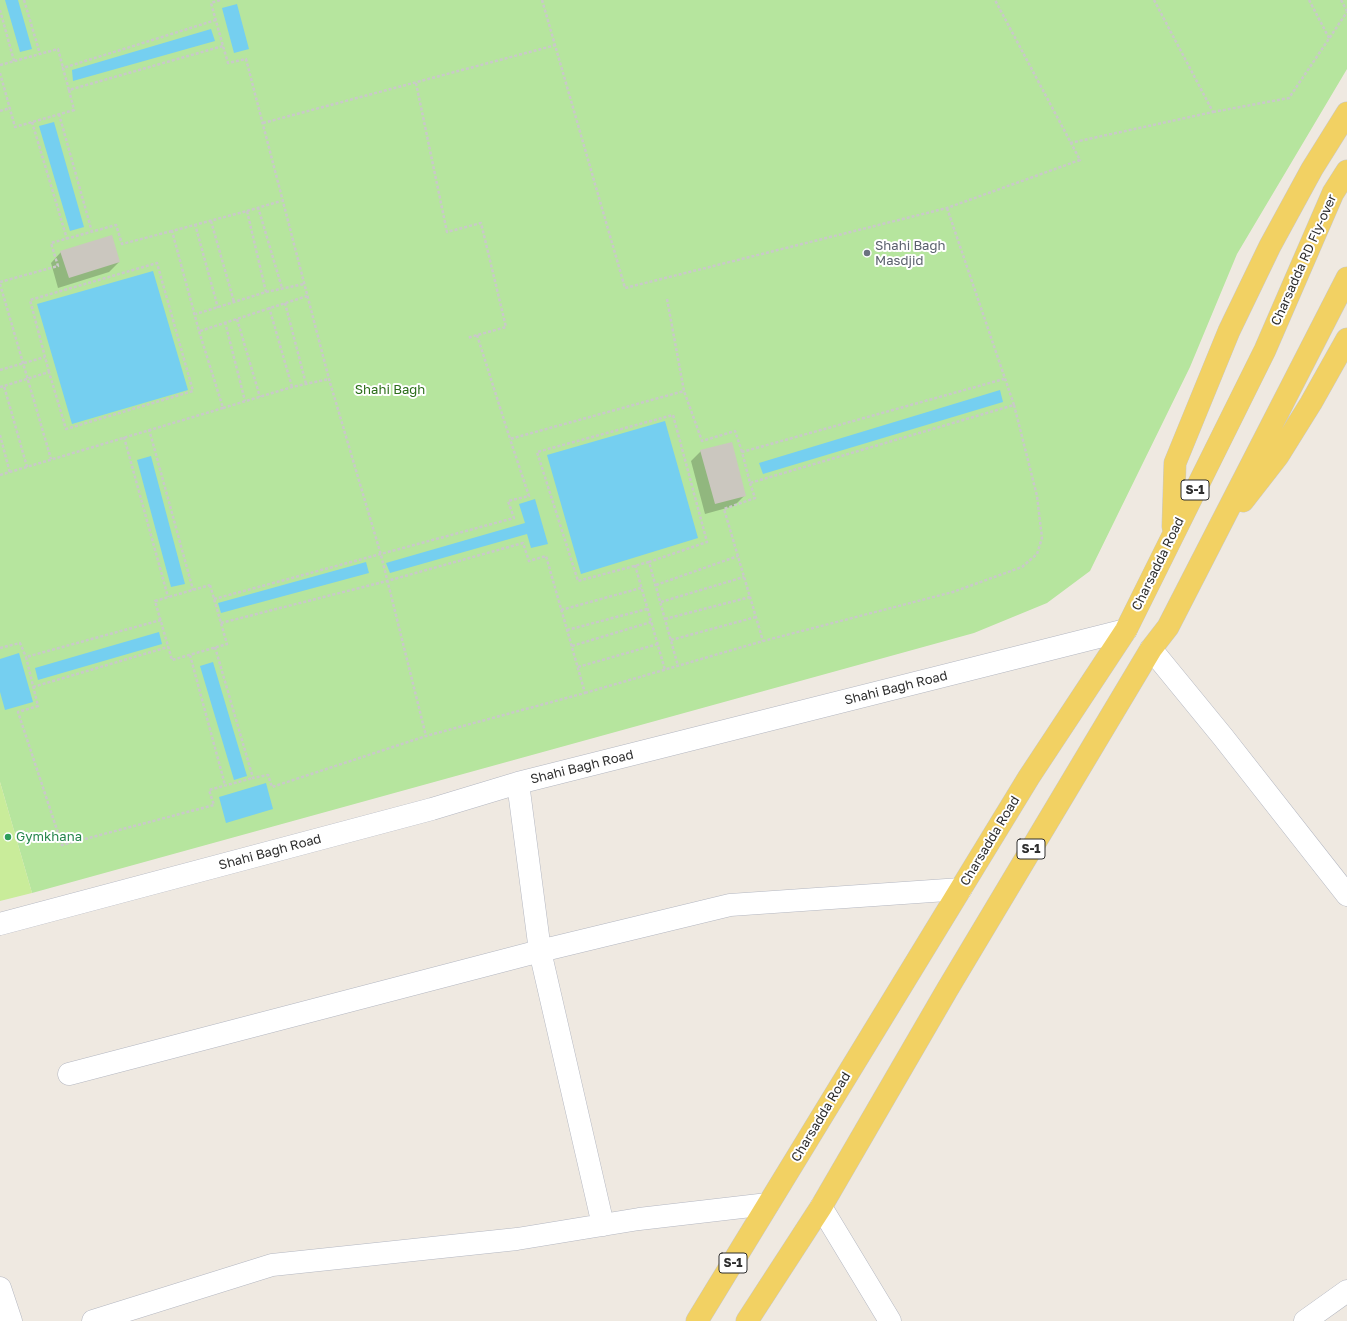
<!DOCTYPE html>
<html>
<head>
<meta charset="utf-8">
<style>
  body { margin:0 }
  canvas { display:block; background:#efe9e1 }
</style>
</head>
<body>
<canvas width="1347" height="1321"></canvas>
<script>
const c = document.querySelector('canvas').getContext('2d');
c.lineJoin = 'round';
function fillPath(path, color) { c.fillStyle = color; c.fill(path, 'evenodd'); }
const toPath = rows => new Path2D(rows.map(r => 'M' + r).join(''));
function stroke(path, color, width, dash) { c.strokeStyle = color; c.lineWidth = width; c.lineCap = dash ? 'butt' : 'round'; c.setLineDash(dash || []); c.stroke(path); }
function drawText(font, color, halo, rows, align = 'center') {
  c.font = font + ' "Golos Text",sans-serif'; c.lineWidth = 4; c.setLineDash([]); c.textBaseline = 'middle'; c.strokeStyle = halo; c.fillStyle = color; for (const [text, x, y, turn = 0] of rows) {
    c.save(); c.translate(x, y); c.rotate((+turn || 0) * Math.PI / 180); c.textAlign = isNaN(turn) ? turn : align; if (halo) c.strokeText(text, 0, 0); c.fillText(text, 0, 0); c.restore();
  }
}
const green = toPath([
  [0,0,1347,0,1347,69,1237,254,1190,367,1090,571,1047,603,974,633,32,893,0,782]
]);
const pitch = toPath([
  [0,782,32,893,0,901]
]);
const water = toPath([
  [5,0,18,0,32,49,20,52],
  [237,4,249,49,234,53,222,8],
  [211,29,215,41,73,81,72,70],
  [54,122,84,227,70,231,39,126],
  [153,271,188,390,72,424,37,304],
  [1000,390,1003,402,763,474,759,463],
  [665,421,698,538,581,574,547,455],
  [151,456,185,584,171,587,137,460],
  [535,499,548,544,531,548,527,534,390,573,386,563,525,523,519,504],
  [366,562,369,573,221,613,218,603],
  [159,632,162,644,38,680,35,668],
  [19,653,33,702,5,710,0,692,0,659],
  [213,662,247,776,234,780,200,666],
  [266,783,273,809,226,823,219,797]
]);
const shadow = toPath([
  [61,252,119,262,109,272,58,288,51,263],
  [701,451,745,495,734,506,705,514,691,461]
]);
const building = toPath([
  [112,235,120,262,69,278,60,251],
  [732,442,746,496,715,504,700,450]
]);
const path = toPath([
  [24,0,40,54],
  [220,0,211,3,223,46,228,63,246,59,329,379,381,555,426,736],
  [542,0,625,288,947,208,1080,160,995,0],
  [1309,0,1329,38],
  [1341,0,1347,11],
  [0,10,14,61],
  [216,20,63,68,69,90,223,46],
  [0,65,58,49,63,68],
  [0,73,15,127,74,110,69,90],
  [416,83,447,232,481,223,506,327,467,338],
  [0,111,10,108],
  [1213,112,1289,98,1347,12],
  [59,114,92,232],
  [32,122,67,239],
  [263,123,556,45],
  [1070,143,1213,112,1154,0],
  [258,207,282,288],
  [947,208,1014,405,750,483,742,452,1004,379],
  [247,211,281,201],
  [211,221,234,302],
  [195,224,218,308],
  [0,282,58,266,51,243,116,225,122,244,172,231],
  [0,284,51,459],
  [266,292,304,284],
  [667,299,684,391,702,441,735,431,742,452],
  [285,303,306,384],
  [269,307,292,387],
  [237,319,260,397],
  [225,322,245,401],
  [200,331,307,296],
  [477,335,510,439,684,391],
  [0,370,45,357],
  [0,387,4,386],
  [223,408,292,387,329,379],
  [149,429,193,590],
  [0,435,10,473],
  [124,437,168,597],
  [27,467,4,386,49,372,66,429,193,391,157,263,30,300,49,372],
  [0,475,223,408,199,331,172,231,247,211,266,292,196,314],
  [750,483,755,498,724,509,763,641],
  [649,562,578,581,537,452,673,415,707,542,649,562,678,666],
  [635,565,665,670],
  [210,585,227,644,172,660,155,601,210,585],
  [656,585,738,556],
  [214,599,514,518,508,501,529,496,510,439],
  [661,602,744,577],
  [561,610,641,588],
  [665,619,750,597],
  [161,620,26,657,38,706,18,712,62,845,214,805,209,790,253,778],
  [567,630,647,609],
  [671,640,756,617],
  [572,646,651,622],
  [215,647,253,778,268,775,272,787,426,736,585,693,546,556,529,561,523,543,387,581,221,623],
  [0,648,20,643,26,657],
  [190,655,225,785],
  [578,667,658,644],
  [33,687,168,647],
  [585,693,763,641,953,592,1022,567,1037,554,1042,538,1037,496,1014,405]
]);
const minor = toPath([
  [1151,649,1223,737,1347,895],
  [518,783,540,951,603,1225],
  [0,924,432,809,518,783,1126,630],
  [69,1074,540,951,730,905,961,889],
  [821,1207,890,1321],
  [0,1288,11,1321],
  [93,1321,272,1265,517,1239,639,1219,768,1204],
  [1305,1321,1347,1291]
]);
const major = toPath([
  [1243,501,1278,456,1311,403,1347,339],
  [1173,527,1175,463,1229,331,1270,246,1312,169,1347,113],
  [697,1321,1029,777,1126,630,1265,350,1333,193,1347,171],
  [747,1321,821,1207,947,990,1151,649,1168,627,1347,278]
]);
const markers = [
  [867,253,4,"#6b7280"],
  [8,837,4,"#2e9e5b"]
];
const shields = [
  [1195,490,28],
  [1031,849,28],
  [733,1263,28]
];
const shieldNames = [
  ["S-1",1195,490],
  ["S-1",1031,849],
  ["S-1",733,1263]
];
const worshipNames = [
  ["Shahi Bagh",875,246],
  ["Masdjid",875,261]
];
const streetNames = [
  ["Charsadda RD Fly-over",1304,260,-66],
  ["Charsadda Road",1158,564,-64],
  ["Shahi Bagh Road",896,688,-14],
  ["Shahi Bagh Road",582,767,-14],
  ["Charsadda Road",990,841,-59],
  ["Shahi Bagh Road",270,852,-15],
  ["Charsadda Road",821,1117,-59]
];
const parkNames = [
  ["Shahi Bagh",390,390]
];
const leisureNames = [
  ["Gymkhana",16,837]
];
fillPath(green, '#b6e59e');
fillPath(pitch, '#c9ec9a');
fillPath(water, '#75cff0');
fillPath(shadow, '#0003');
fillPath(building, '#cbc7bf');
stroke(minor, '#b4b7c1', 23);
stroke(major, '#c9c9c9', 23);
stroke(path, '#c9c9c9', 2.5, [3, 2]);
stroke(minor, '#fff', 22);
stroke(major, '#f2d163', 22);
for (const [x, y, r, color] of markers) { const dot = new Path2D(); dot.arc(x, y, r, 0, 2 * Math.PI); c.fillStyle = color; c.fill(dot); stroke(dot, '#fff', 1.5); }
for (const [x, y, w] of shields) { const box = new Path2D(); box.roundRect(x - w / 2, y - 10, w, 20, 3); c.fillStyle = '#fff'; c.fill(box); stroke(box, '#2e2e2e', 1); }
drawText('bold 12px', '#2e2e2e', null, shieldNames);
drawText('13px', '#5b616d', '#fff', worshipNames, 'left');
drawText('13px', '#2e2e2e', '#fff', streetNames);
drawText('13px', '#2c6e1b', '#fff', parkNames);
drawText('13px', '#27864d', '#fff', leisureNames, 'left');
</script>
</body>
</html>
